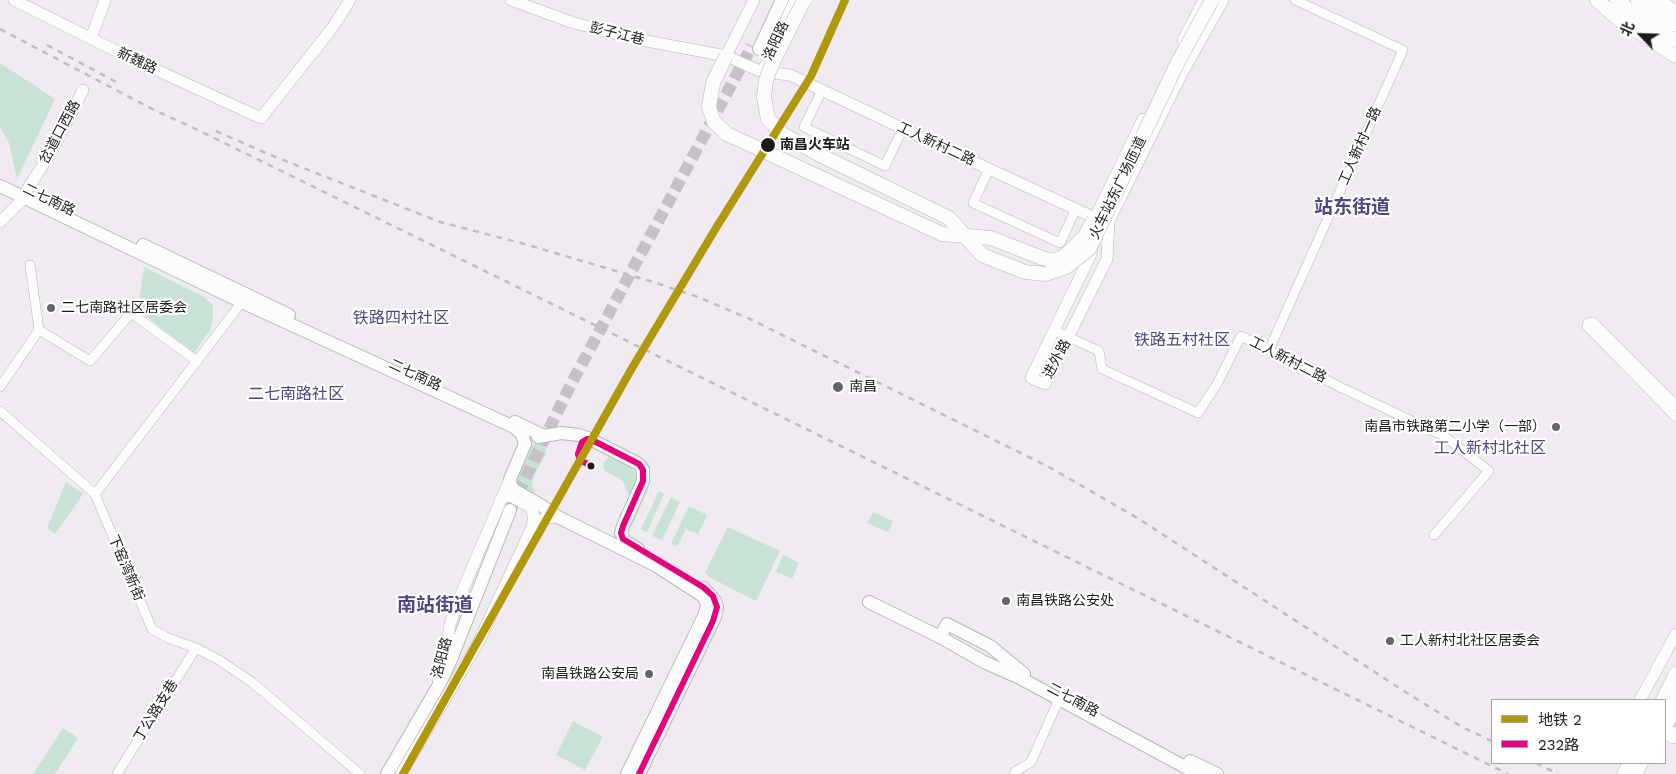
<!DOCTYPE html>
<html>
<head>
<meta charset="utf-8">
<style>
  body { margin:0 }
  #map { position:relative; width:1676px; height:774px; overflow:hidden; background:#efebf0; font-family:"Work Sans","Noto Sans SC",sans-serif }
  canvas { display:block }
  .legend { position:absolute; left:1491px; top:699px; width:175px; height:65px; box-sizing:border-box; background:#fff; border:1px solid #a5a4a5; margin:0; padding:6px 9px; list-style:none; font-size:15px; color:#1d1b1e }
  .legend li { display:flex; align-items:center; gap:10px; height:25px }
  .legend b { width:25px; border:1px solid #a5a4a5 }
  .north { position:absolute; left:1616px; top:10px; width:50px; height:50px; -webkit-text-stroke:4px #fff; paint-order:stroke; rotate:294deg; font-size:14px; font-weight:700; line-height:20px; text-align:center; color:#1d1b1e }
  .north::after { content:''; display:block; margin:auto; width:18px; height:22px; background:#1d1b1e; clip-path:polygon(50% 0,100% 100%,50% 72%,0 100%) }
</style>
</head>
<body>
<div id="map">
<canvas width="1676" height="774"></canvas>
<ul class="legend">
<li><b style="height:6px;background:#b0970b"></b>地铁 2</li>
<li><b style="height:6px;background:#e5007d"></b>232路</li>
</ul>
<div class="north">北</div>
</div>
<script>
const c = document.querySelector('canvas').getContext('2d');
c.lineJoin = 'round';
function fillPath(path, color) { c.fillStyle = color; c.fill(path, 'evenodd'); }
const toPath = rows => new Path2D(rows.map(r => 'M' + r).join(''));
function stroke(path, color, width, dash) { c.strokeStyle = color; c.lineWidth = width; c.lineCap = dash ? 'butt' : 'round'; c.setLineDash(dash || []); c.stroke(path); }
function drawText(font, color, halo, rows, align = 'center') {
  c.font = font + ' "Work Sans","Noto Sans SC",sans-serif'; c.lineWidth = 4.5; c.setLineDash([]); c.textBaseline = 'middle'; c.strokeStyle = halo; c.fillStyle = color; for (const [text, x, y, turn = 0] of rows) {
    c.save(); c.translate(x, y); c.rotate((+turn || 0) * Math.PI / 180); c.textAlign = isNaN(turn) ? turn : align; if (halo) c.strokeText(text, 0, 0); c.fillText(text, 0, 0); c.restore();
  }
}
const green = toPath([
  [0,63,55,99,17,179,9,143,0,127],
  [144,267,204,297,213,305,213,318,210,330,194,353,134,307,139,302],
  [536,442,541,443,545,448,546,454,534,475,532,485,535,493,532,497,518,491,516,481,518,471,530,448],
  [609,457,632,468,638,478,630,495,627,492,623,481,604,470,603,463],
  [66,482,83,494,55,534,47,528],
  [644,486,649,488,632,526,626,524],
  [659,491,664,494,647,532,641,529],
  [671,497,680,502,662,540,652,536],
  [689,506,707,515,698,534,686,529,677,547,671,544],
  [873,512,893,521,888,532,867,523],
  [728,527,780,551,756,601,713,579,705,573],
  [783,555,799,563,792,579,776,572],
  [573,721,603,737,585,770,556,755],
  [63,728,78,738,55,774,33,774]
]);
const secondaryTunnel = toPath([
  [510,510,569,388,752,46]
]);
const minor = toPath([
  [822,90,804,127,885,166,903,128],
  [989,169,973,203,1060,243,1076,209],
  [242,302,95,494,152,629,168,638,196,648,219,660,253,683,360,774],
  [39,330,90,361,131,313,197,361],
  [1055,331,1099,351,1102,369,1198,413,1217,384,1241,336,1342,388,1444,436,1489,471,1434,535],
  [1269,350,1403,50,1295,0],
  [0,387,39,330,30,265],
  [1676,405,1593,322,1588,323,1587,326,1676,417],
  [0,411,95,494],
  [117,774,196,648],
  [1014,774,1016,771,1031,762,1059,699]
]);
const tertiary = toPath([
  [14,0,128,57,261,118,333,27,350,0],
  [511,0,571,22,631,38,726,56],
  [754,0,726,56,762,72,765,66],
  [91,38,105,0],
  [1183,40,1204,0],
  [776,43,795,0],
  [762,72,790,75,961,156,1095,218,1103,219],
  [0,222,24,198,27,190,53,149,83,90],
  [1094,227,1095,218,1143,119],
  [1093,243,1091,254,1031,378,1045,384,1107,259,1109,221,1180,77,1223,0],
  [500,500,503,497,510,496,530,507,534,515,532,527],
  [438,679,446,652,450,625,458,601,510,479],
  [1640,700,1676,634],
  [1665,734,1673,738,1676,732],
  [401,774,478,643,532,527,545,518,558,517]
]);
const secondary = toPath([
  [759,49,782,0],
  [0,186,242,302,514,427,522,434,525,444,510,479,511,486,514,490,542,506,558,517,655,565,703,596,707,604,705,614,627,774],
  [143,245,289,315],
  [515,422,544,436],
  [538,437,561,433,579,435,590,439,639,464,643,470,643,481,623,526,621,533,625,541,638,549],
  [869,602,940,637,984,662,1020,678,1198,774],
  [940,637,947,624,990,646,1024,674],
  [1665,730,1675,710],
  [1190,761,1217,774],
  [387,774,440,683,450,662,510,510],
  [639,774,715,617,717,607,715,601,704,588]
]);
const primary = toPath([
  [1597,0,1617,18,1676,56],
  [1657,0,1676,13],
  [1663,700,1676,674],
  [1665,718,1676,697],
  [1624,774,1630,763],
  [1635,774,1641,763]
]);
const trunk = toPath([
  [1617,0,1633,13,1676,40],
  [1638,0,1676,24]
]);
const rail = toPath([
  [0,29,154,110,200,131,1508,774],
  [47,45,120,84],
  [216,131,268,154,440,222,521,243,650,281,698,297,752,320,1049,467,1139,519,1407,693,1462,727,1492,741],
  [1536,763,1558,774]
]);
const trunkBridge = toPath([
  [804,0,772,64,766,80,764,97,768,119,783,134,820,155,949,218,982,255,1025,272,1046,274,1066,267,1089,249,1178,62,1212,0],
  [726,56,713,83,709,107,714,122,727,134,942,234,991,238,1042,258,1054,261,1063,257,1071,250,1084,237,1094,220]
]);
const bus1 = toPath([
  [593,467,580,460,578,454,582,442,587,439,590,439,639,464,643,470,643,481,623,526,621,533,623,539,703,587,713,596,717,607,713,621,639,774]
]);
const metro1 = toPath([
  [403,774,632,368,716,228,811,76,845,0]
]);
const markers = [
  [768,145,8,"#1d1b1e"],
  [51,308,5,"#666468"],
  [838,387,6,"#666468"],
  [1556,427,5,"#666468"],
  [591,466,4.5,"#1d1b1e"],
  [1006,601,5,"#666468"],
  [1390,641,5,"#666468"],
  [649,674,5,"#666468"]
];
const streetNames = [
  ["彭子江巷",617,34,14],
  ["洛阳路",776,41,-65],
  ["新魏路",137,61,25],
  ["岔道口西路",60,132,-62],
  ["工人新村二路",936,144,25],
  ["工人新村一路",1360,146,-66],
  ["火车站东广场匝道",1118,188,-64],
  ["二七南路",49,200,26],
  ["进外路",1057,359,-62],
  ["工人新村二路",1288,360,27],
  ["二七南路",415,375,25],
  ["下窑湾新街",126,568,67],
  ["洛阳路",442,658,-75],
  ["二七南路",1073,700,28],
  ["丁公路支巷",156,711,-58]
];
const stopNames = [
  ["南昌火车站",780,145]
];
const poiNames = [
  ["二七南路社区居委会",61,308],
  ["南昌",849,387],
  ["南昌市铁路第二小学（一部）",1546,427,"right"],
  ["南昌铁路公安处",1016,601],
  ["工人新村北社区居委会",1400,641],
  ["南昌铁路公安局",639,674,"right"]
];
const quarterNames = [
  ["铁路四村社区",401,318],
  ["铁路五村社区",1182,340],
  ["二七南路社区",296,394],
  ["工人新村北社区",1490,448]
];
const districtNames = [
  ["站东街道",1352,207],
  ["南站街道",435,605]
];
fillPath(green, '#c8e2d5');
stroke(secondaryTunnel, '#c5c1c6', 12, [12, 6]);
stroke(minor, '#b9b6ba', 10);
stroke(tertiary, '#b9b6ba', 12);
stroke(secondary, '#b9b6ba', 14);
stroke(primary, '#b9b6ba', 15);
stroke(trunk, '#b9b6ba', 15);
stroke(minor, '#fdfcfd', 9);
stroke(tertiary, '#fdfcfd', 11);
stroke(secondary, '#fdfcfd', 12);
stroke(primary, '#fdfcfd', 14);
stroke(trunk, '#fdfcfd', 14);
stroke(rail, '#c0bfc0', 2.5, [6, 6]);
stroke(trunkBridge, '#b9b6ba', 15, []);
stroke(trunkBridge, '#fdfcfd', 14);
stroke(bus1, '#e5007d', 6);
stroke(metro1, '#b0970b', 8);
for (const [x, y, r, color] of markers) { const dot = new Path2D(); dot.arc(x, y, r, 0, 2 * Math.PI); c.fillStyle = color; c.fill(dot); stroke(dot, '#fff', 2); }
drawText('14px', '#1d1b1e', '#fff', streetNames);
drawText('bold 14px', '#1d1b1e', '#fff', stopNames, 'left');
drawText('14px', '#1d1b1e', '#fff', poiNames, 'left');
drawText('16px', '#514684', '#fff', quarterNames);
drawText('bold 19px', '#514684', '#fff', districtNames);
</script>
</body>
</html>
